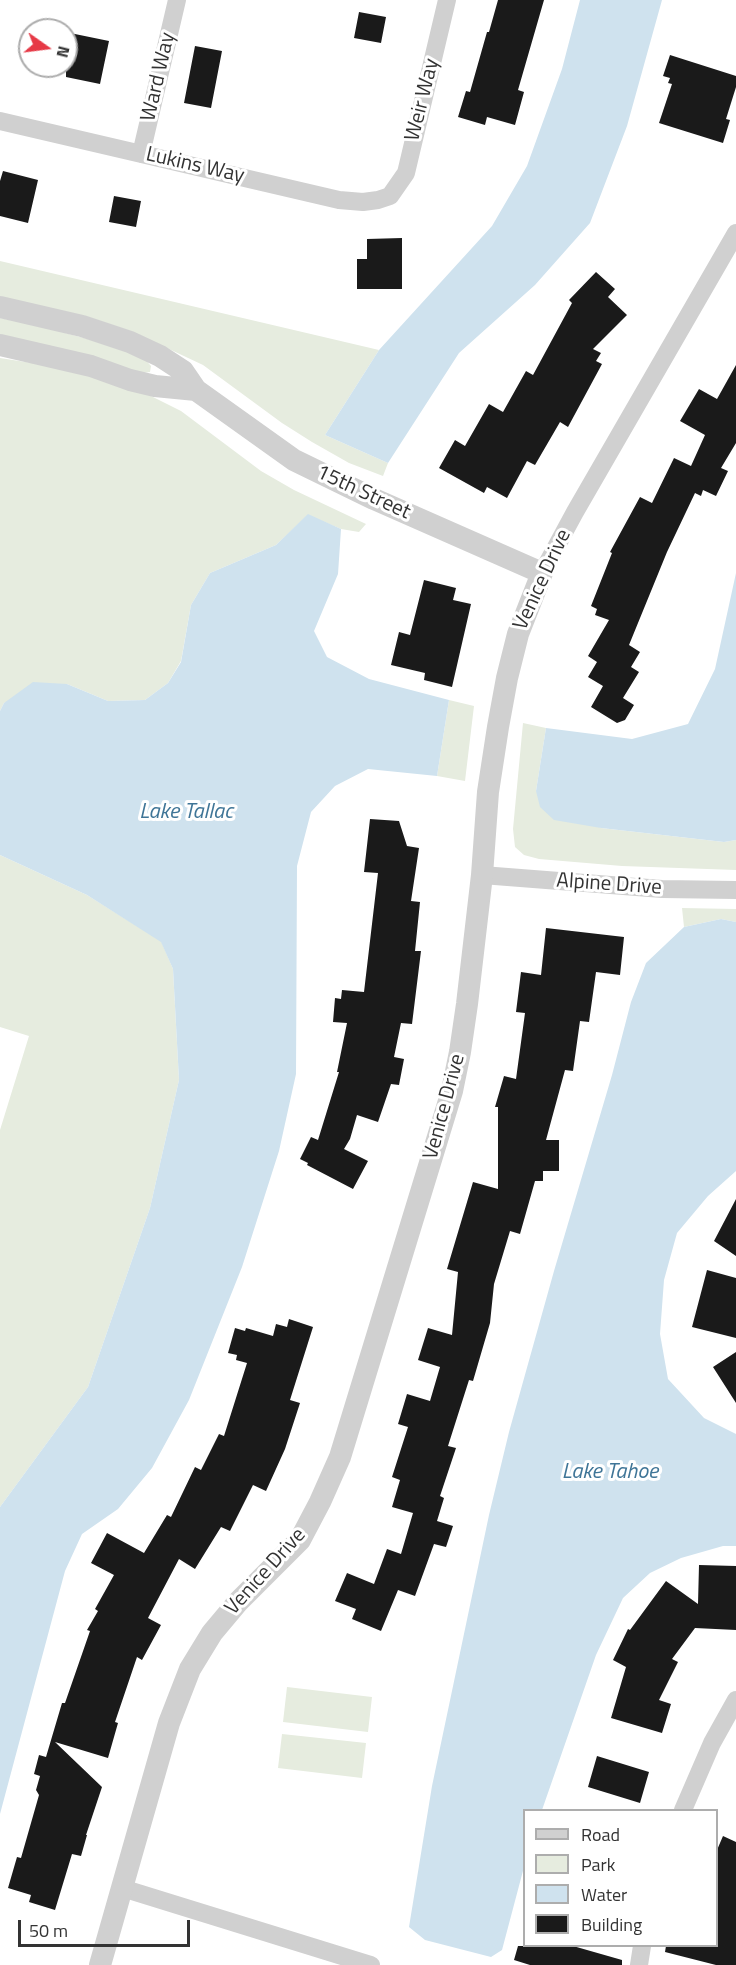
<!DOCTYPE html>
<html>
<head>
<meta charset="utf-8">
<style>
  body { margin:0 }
  #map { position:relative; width:736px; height:1965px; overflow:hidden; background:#fff; font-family:"Titillium Web",sans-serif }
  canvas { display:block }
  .legend { position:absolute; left:523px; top:1809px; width:195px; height:138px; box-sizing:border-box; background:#fff; border:2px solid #adadad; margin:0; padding:8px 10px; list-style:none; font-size:18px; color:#333 }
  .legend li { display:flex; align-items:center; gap:12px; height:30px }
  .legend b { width:30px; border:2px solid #adadad }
  .north { position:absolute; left:18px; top:18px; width:60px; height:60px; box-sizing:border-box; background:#fff; border:2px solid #adadad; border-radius:50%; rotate:104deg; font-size:16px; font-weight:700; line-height:24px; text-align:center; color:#333 }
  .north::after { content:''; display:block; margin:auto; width:21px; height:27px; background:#e63946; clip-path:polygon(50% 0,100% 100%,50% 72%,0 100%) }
  .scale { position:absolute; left:18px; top:1920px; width:172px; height:27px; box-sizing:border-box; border:3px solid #333; border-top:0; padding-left:8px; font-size:18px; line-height:21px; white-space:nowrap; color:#333; -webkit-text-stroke:4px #fff; paint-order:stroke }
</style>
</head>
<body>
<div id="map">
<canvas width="736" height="1965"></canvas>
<ul class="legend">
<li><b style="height:8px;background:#d0d0d0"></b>Road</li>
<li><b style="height:16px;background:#e6ecdf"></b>Park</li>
<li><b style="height:16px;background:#cfe2ee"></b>Water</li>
<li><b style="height:16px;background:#1a1a1a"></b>Building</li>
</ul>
<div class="north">N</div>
<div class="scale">50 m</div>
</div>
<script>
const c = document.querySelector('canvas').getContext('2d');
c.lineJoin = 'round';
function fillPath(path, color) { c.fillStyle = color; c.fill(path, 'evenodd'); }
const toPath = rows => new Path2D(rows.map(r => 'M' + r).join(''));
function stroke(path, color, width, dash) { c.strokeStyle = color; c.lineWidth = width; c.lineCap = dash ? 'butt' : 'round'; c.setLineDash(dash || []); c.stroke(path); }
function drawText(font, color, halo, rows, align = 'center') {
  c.font = font + ' "Titillium Web",sans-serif'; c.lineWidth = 6; c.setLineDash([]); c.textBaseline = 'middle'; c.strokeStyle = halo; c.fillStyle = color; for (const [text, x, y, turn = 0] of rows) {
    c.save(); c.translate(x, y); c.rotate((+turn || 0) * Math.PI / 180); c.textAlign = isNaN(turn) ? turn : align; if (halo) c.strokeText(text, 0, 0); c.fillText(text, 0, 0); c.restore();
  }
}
const green = toPath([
  [0,261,379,350,325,435,388,463,383,476,349,463,312,442,282,423,203,365,169,349,123,330,0,296],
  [0,318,39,326,99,342,144,358,151,366,150,372,142,373,0,336],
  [0,358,58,367,143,392,181,411,261,471,294,490,366,524,359,532,341,529,308,515,276,545,210,573,191,605,181,661,168,683,145,700,108,701,67,684,4,703,0,711],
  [449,700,474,706,465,781,437,776],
  [523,723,546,728,536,791,601,828,724,842,736,840,736,870,622,866,539,859,524,855,515,847,513,829],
  [0,855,87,895,161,941,173,969,179,1080,150,1208,88,1387,0,1507,0,1130,29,1036,0,1027],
  [682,908,736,909,736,922,721,919,684,927],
  [287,1687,372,1697,368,1732,283,1722],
  [282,1734,366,1743,362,1778,278,1768]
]);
const water = toPath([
  [580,0,662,0,627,126,590,223,535,285,459,353,388,463,325,435,379,350,492,226,527,166,562,69],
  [308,514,341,529,338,574,314,631,327,657,369,679,449,700,437,776,368,769,335,786,311,812,297,866,296,1074,279,1151,242,1267,189,1400,152,1468,118,1509,82,1534,65,1571,0,1814,0,1507,88,1387,150,1208,179,1080,173,969,161,942,87,895,0,855,0,711,4,703,33,682,67,684,108,701,145,700,168,683,181,662,191,605,210,573,276,545],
  [736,573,736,840,724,842,601,828,554,820,540,807,536,791,546,728,632,739,688,724,715,669],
  [721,919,736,922,736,1171,708,1196,677,1233,664,1280,660,1334,668,1379,704,1418,736,1434,736,1546,723,1546,681,1558,650,1573,623,1598,596,1655,542,1810,524,1810,524,1867,502,1950,491,1957,425,1940,409,1927,432,1786,489,1515,509,1432,554,1271,612,1075,631,1002,646,963,684,927]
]);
const building = toPath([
  [498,0,544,0,518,90,524,92,515,125,487,117,485,125,458,117,466,91,470,92,487,32,489,32],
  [359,12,386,17,381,43,354,38],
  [70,33,109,41,100,84,66,77,66,50],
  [195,46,222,51,211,108,184,103],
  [670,55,736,76,736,87,726,119,730,120,723,143,659,123,672,84,668,83,670,78,663,76],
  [3,171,38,180,28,223,0,216,0,181],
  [114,196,141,201,136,227,109,222],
  [402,238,402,289,357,289,357,259,367,259,367,239],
  [596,272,615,289,608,297,627,315,593,349,601,353,596,361,602,364,568,427,560,422,535,465,527,461,507,498,487,487,484,493,439,468,455,440,465,446,489,404,503,412,526,371,533,375,572,303,569,300],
  [736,365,736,443,721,468,728,471,716,496,703,490,701,496,695,493,667,552,629,645,640,652,631,667,639,672,623,698,634,705,625,720,617,723,591,707,603,686,588,677,597,662,588,656,609,620,595,615,597,609,591,606,612,553,610,552,640,497,652,503,674,458,691,466,705,435,680,421,699,389,717,399],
  [424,580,456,588,453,600,471,604,452,687,424,680,425,673,391,665,399,632,410,635],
  [370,819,399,821,407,846,419,848,411,901,420,902,415,951,421,951,412,1024,401,1023,394,1057,404,1059,399,1085,391,1084,378,1122,357,1115,350,1139,344,1149,368,1161,353,1189,307,1165,308,1163,300,1159,311,1137,318,1140,339,1072,337,1072,347,1023,333,1022,335,998,341,999,342,990,364,992,378,873,364,872],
  [546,928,624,937,620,975,596,972,589,1022,580,1021,573,1071,565,1070,546,1140,559,1140,559,1171,543,1171,543,1181,535,1181,520,1234,510,1231,494,1284,490,1323,473,1381,469,1380,448,1446,456,1448,440,1496,444,1498,437,1521,453,1526,446,1547,434,1544,415,1596,398,1590,381,1631,352,1619,356,1609,335,1601,347,1573,374,1584,387,1549,401,1554,413,1513,392,1507,400,1480,392,1477,408,1427,398,1424,407,1394,430,1401,440,1367,418,1360,428,1328,452,1335,458,1272,447,1269,473,1182,498,1189,498,1107,495,1107,504,1076,516,1079,525,1013,516,1012,521,972,541,975],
  [736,1199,736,1256,714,1241],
  [707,1270,736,1278,736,1338,692,1327],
  [289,1319,313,1327,290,1400,300,1403,285,1449,266,1491,253,1485,230,1531,221,1527,195,1569,179,1559,148,1618,161,1625,142,1660,137,1657,115,1722,118,1723,108,1758,55,1742,102,1787,86,1835,87,1835,81,1856,72,1854,55,1910,29,1902,31,1895,8,1888,17,1857,21,1858,39,1795,36,1790,40,1776,34,1774,39,1755,46,1757,62,1703,65,1703,90,1631,87,1630,98,1611,95,1609,114,1575,91,1563,107,1533,144,1553,167,1515,171,1517,195,1467,201,1470,219,1434,224,1436,247,1363,236,1360,237,1355,228,1353,235,1328,245,1331,246,1328,273,1336,276,1324,287,1327],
  [736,1352,736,1403,713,1367],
  [699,1565,736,1566,736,1630,695,1628,672,1659,678,1662,659,1700,671,1704,662,1733,611,1718,626,1667,613,1660,628,1629,630,1630,666,1581,698,1604],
  [597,1756,649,1772,640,1803,588,1787],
  [723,1836,736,1842,736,1965,716,1965,665,1952,666,1946,717,1946,717,1850],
  [518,1946,573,1946,622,1960,622,1965,530,1965,514,1960]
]);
const minor = toPath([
  [0,121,339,200,363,202,378,200,390,196,406,173,447,0],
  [141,154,177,0],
  [542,573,575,512,736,233],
  [482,875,662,889,736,890],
  [683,1810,712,1743,736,1700],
  [122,1888,371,1965],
  [639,1965,642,1946]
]);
const tertiary = toPath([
  [0,307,82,326,130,342,160,356,183,371,196,390,294,460,374,499,542,573,518,634,507,678,498,727,488,792,482,875,467,1004,460,1052,452,1091,340,1457,320,1502,300,1540,238,1602,212,1633,190,1669,169,1723,100,1965],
  [0,345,91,366,130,380,155,386,196,390]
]);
const streetNames = [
  ["Ward Way",159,77,-77],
  ["Weir Way",423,100,-76],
  ["Lukins Way",195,166,13],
  ["15th Street",363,493,25],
  ["Venice Drive",543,580,-65],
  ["Alpine Drive",609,885,4],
  ["Venice Drive",445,1107,-75],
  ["Venice Drive",266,1572,-48]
];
const waterNames = [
  ["Lake Tallac",186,813],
  ["Lake Tahoe",610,1473]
];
fillPath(green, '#e6ecdf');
fillPath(water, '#cfe2ee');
fillPath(building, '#1a1a1a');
stroke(minor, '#d0d0d0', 18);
stroke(tertiary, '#d0d0d0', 22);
drawText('21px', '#333', '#fff', streetNames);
drawText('italic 22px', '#3f7597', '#fff', waterNames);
</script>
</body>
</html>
